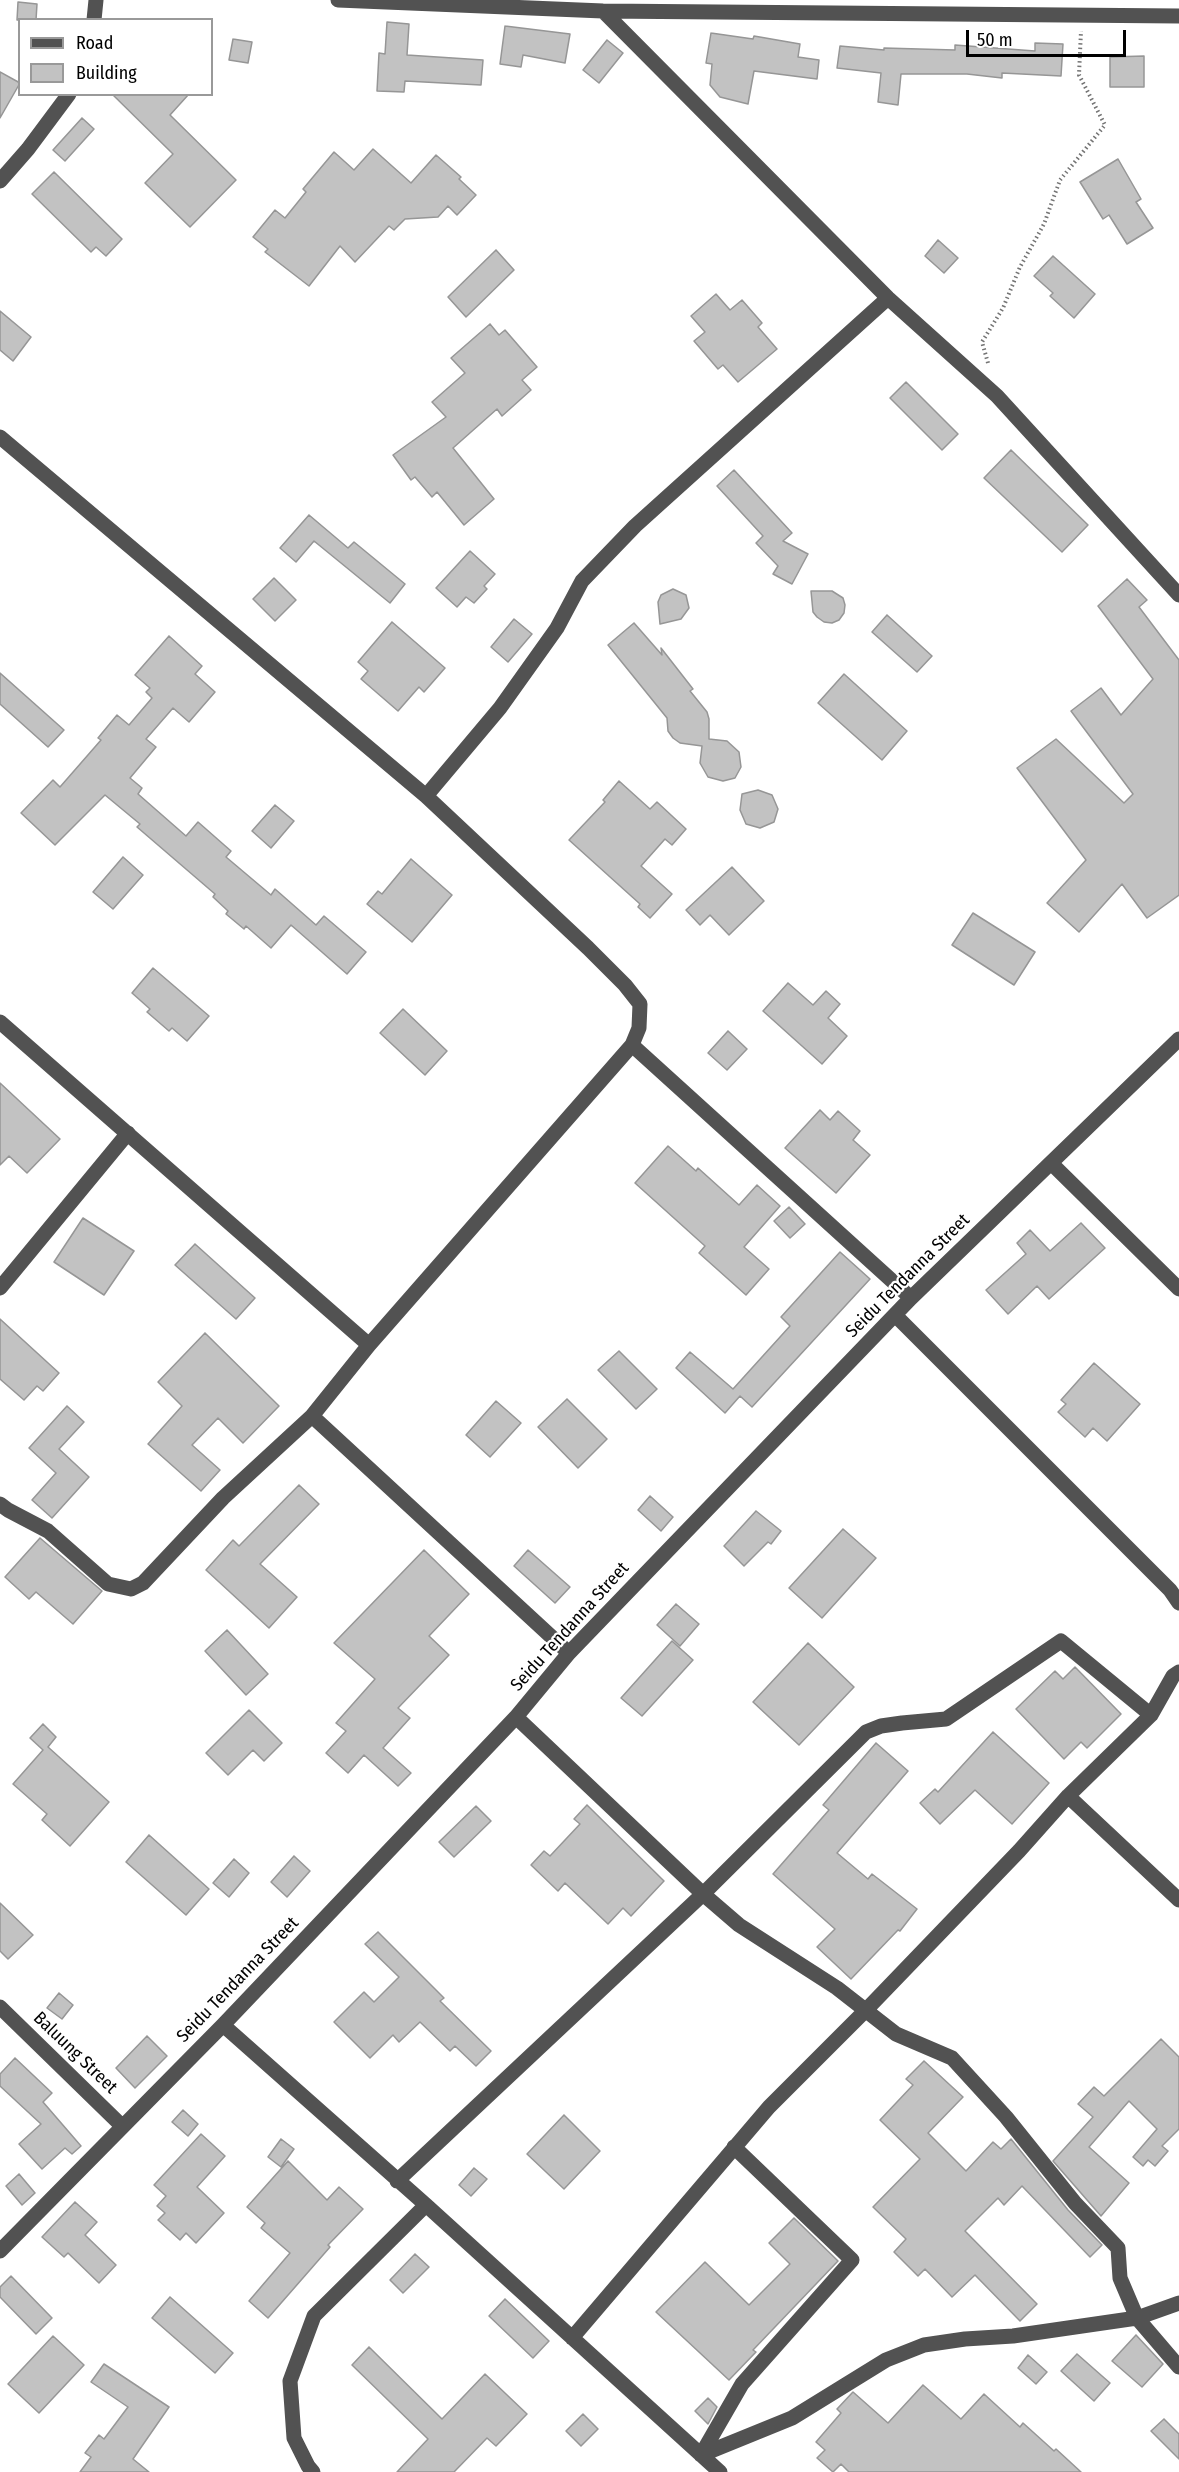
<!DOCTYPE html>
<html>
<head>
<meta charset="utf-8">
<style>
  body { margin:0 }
  #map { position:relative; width:1179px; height:2472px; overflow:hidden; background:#fff; font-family:"Fira Sans Condensed",sans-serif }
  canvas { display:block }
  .legend { position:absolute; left:18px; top:18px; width:195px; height:78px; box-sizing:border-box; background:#fff; border:2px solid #999; margin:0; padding:8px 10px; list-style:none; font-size:18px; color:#000 }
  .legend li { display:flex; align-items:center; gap:12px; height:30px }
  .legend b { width:30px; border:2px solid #999 }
  .scale { position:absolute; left:966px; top:30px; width:160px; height:27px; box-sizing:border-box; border:3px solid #000; border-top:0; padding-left:8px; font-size:18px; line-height:21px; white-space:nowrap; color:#000; -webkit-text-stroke:4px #fff; paint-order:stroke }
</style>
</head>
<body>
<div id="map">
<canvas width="1179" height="2472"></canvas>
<ul class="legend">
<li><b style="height:8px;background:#525252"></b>Road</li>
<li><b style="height:16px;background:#c2c2c2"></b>Building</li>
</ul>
<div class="scale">50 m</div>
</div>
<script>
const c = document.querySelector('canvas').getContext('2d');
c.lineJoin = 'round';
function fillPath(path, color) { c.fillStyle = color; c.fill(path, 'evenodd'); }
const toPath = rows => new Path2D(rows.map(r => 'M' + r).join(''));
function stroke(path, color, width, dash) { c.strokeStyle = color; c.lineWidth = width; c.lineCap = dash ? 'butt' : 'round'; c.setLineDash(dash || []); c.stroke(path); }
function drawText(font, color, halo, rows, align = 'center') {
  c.font = font + ' "Fira Sans Condensed",sans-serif'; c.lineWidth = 4.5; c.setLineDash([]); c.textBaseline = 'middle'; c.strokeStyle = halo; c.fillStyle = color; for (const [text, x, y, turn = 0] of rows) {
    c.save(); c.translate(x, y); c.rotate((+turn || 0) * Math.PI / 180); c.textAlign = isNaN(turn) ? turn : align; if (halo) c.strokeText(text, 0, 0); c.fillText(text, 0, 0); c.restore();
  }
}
const building = toPath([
  [18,2,37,4,36,20,17,20,18,2],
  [387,22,409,24,407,55,483,60,481,85,405,81,404,92,377,91,379,53,385,54,387,22],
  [505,26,570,34,565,63,523,55,521,67,500,64,505,26],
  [711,33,753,39,754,36,800,44,798,57,819,60,817,79,754,71,748,104,720,97,710,85,712,64,706,63,711,33],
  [233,39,252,42,248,63,229,60,233,39],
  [607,40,623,53,599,83,583,70,607,40],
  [1035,43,1063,44,1061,76,1002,73,1002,78,967,74,901,74,898,105,878,102,881,73,837,68,840,46,884,50,884,48,955,50,955,45,1035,51,1035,43],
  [1144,56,1144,87,1110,87,1110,57,1144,56],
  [0,72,20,83,0,118,0,72],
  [112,94,189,94,170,115,236,180,190,227,145,183,173,154,112,94],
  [82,118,94,129,65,161,53,150,82,118],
  [373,149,411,183,436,155,461,177,459,179,476,195,457,215,448,206,438,217,405,219,394,230,389,226,355,262,340,246,309,286,265,252,268,249,253,237,275,210,285,218,306,192,303,189,334,152,354,170,373,149],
  [1118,159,1141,199,1136,202,1153,228,1127,244,1109,215,1103,219,1080,182,1118,159],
  [54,172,122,239,106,256,96,247,91,252,32,194,54,172],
  [938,240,958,258,944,273,925,256,938,240],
  [496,250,514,270,466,317,448,297,496,250],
  [1053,256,1095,294,1074,318,1050,296,1053,293,1034,276,1053,256],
  [716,294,730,310,742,300,762,323,758,327,777,349,738,382,723,365,718,369,694,341,705,332,691,316,716,294],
  [0,311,31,337,13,361,0,350,0,311],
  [490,324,499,335,505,330,537,367,522,380,531,390,502,416,497,409,453,448,494,499,464,525,437,492,432,497,415,477,411,480,393,455,446,417,432,402,465,373,451,358,490,324],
  [906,382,958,434,942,450,890,398,906,382],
  [1011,450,1088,525,1062,552,984,478,1011,450],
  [734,470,792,533,783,541,808,554,792,584,773,574,778,566,756,543,763,536,717,486,734,470],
  [309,515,348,548,354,542,405,584,390,603,314,541,296,562,280,548,309,515],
  [470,551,495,574,484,586,487,589,474,603,466,597,457,607,436,588,470,551],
  [274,578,296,600,275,621,253,599,274,578],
  [1127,579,1147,600,1139,607,1179,660,1179,895,1147,918,1122,884,1079,932,1047,903,1086,860,1017,768,1056,739,1124,803,1133,794,1071,711,1101,688,1121,715,1153,679,1098,606,1127,579],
  [673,589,686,595,689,608,681,619,660,624,658,602,661,595,673,589],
  [811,591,832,591,843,598,845,605,844,613,839,620,832,623,824,622,817,617,813,612,811,591],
  [887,615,932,656,917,672,872,632,887,615],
  [514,619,532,634,508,662,491,647,514,619],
  [392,622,445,668,424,692,419,687,398,711,361,679,368,671,358,662,392,622],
  [634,623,662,655,661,648,693,689,690,691,707,712,709,719,709,739,727,741,739,752,741,767,735,778,723,781,708,777,700,763,702,746,680,743,673,738,668,731,667,718,608,645,634,623],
  [169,636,202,666,195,674,215,692,189,722,173,708,146,739,156,747,130,778,142,788,138,794,186,836,198,822,231,851,226,857,271,895,275,889,316,925,324,916,366,952,347,974,291,925,271,948,246,926,244,929,226,914,228,911,213,897,215,894,137,827,140,824,105,795,55,845,21,813,53,780,60,787,101,740,98,738,117,715,129,725,152,698,146,692,150,688,135,675,169,636],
  [0,673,64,730,48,747,0,704,0,673],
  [844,674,907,731,882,760,818,703,844,674],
  [619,781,650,809,657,802,686,829,672,845,665,839,641,866,672,894,650,918,638,907,640,904,569,840,605,802,603,800,619,781],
  [758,790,772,795,778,809,774,822,760,828,746,824,740,810,742,794,758,790],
  [275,805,294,821,271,848,252,831,275,805],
  [123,857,143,875,113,909,93,892,123,857],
  [411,859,452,895,412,942,367,904,378,891,382,894,411,859],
  [732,867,764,901,729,935,710,915,700,925,686,910,732,867],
  [973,913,1035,952,1014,985,952,945,973,913],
  [153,968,209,1016,187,1041,172,1028,169,1031,147,1012,150,1009,132,993,153,968],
  [788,983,813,1005,826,991,840,1004,828,1018,847,1036,822,1064,763,1011,788,983],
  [403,1009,447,1051,425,1075,380,1033,403,1009],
  [728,1031,747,1049,727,1070,708,1053,728,1031],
  [0,1083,60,1139,27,1173,9,1156,0,1165,0,1083],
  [820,1110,830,1120,838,1111,860,1131,853,1140,870,1155,836,1193,785,1148,820,1110],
  [668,1146,696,1171,698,1168,739,1205,757,1185,780,1206,744,1247,769,1269,746,1295,699,1253,705,1246,635,1183,668,1146],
  [789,1207,805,1224,790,1238,774,1221,789,1207],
  [83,1218,134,1251,104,1295,54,1262,83,1218],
  [1081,1223,1105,1248,1049,1299,1037,1286,1008,1314,986,1290,1026,1254,1017,1243,1030,1230,1050,1251,1081,1223],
  [195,1244,255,1298,236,1319,175,1265,195,1244],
  [840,1252,870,1279,752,1407,740,1396,725,1413,676,1368,690,1352,733,1389,790,1326,781,1317,840,1252],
  [0,1319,59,1373,43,1391,37,1386,24,1400,0,1379,0,1319],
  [205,1333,279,1406,243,1443,218,1418,192,1445,220,1470,201,1491,148,1444,182,1406,158,1382,205,1333],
  [619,1351,657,1389,636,1409,598,1370,619,1351],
  [1094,1363,1140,1404,1107,1441,1093,1428,1085,1437,1058,1412,1066,1404,1061,1400,1094,1363],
  [567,1399,607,1439,578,1468,538,1427,567,1399],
  [496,1401,521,1423,490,1457,466,1435,496,1401],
  [67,1406,84,1422,59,1449,89,1477,52,1518,32,1500,56,1473,29,1448,67,1406],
  [299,1485,319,1504,260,1564,297,1597,269,1628,206,1570,233,1540,239,1546,299,1485],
  [650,1496,673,1517,661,1531,638,1510,650,1496],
  [756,1511,781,1531,771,1544,768,1542,744,1566,724,1546,756,1511],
  [843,1529,876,1558,822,1618,789,1588,843,1529],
  [40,1538,102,1591,73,1624,36,1592,29,1599,5,1577,40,1538],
  [424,1550,469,1594,429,1636,449,1655,398,1708,410,1718,383,1748,411,1773,398,1786,364,1755,348,1773,326,1753,346,1731,336,1723,375,1679,334,1643,424,1550],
  [528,1550,570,1587,555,1603,514,1566,528,1550],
  [676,1604,699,1624,680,1646,657,1625,676,1604],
  [227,1630,268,1674,246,1695,205,1651,227,1630],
  [672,1641,693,1660,642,1716,621,1698,672,1641],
  [808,1643,854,1687,799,1745,753,1702,808,1643],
  [1075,1667,1121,1714,1087,1748,1081,1742,1064,1759,1016,1709,1055,1671,1063,1679,1075,1667],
  [249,1710,282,1743,264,1761,253,1750,228,1775,206,1753,249,1710],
  [43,1724,56,1737,48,1747,109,1802,70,1846,42,1820,47,1814,13,1784,43,1750,30,1738,43,1724],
  [993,1732,1049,1783,1012,1824,975,1790,940,1824,920,1803,935,1789,938,1792,993,1732],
  [876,1743,908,1771,837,1853,868,1879,872,1874,917,1909,900,1931,898,1930,851,1979,817,1947,835,1929,773,1874,829,1810,823,1805,876,1743],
  [587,1805,664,1881,631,1916,623,1908,608,1924,565,1883,558,1891,531,1865,544,1851,550,1856,580,1824,574,1819,587,1805],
  [476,1806,491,1821,454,1857,439,1842,476,1806],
  [149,1835,209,1889,186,1915,126,1862,149,1835],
  [294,1856,310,1871,287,1897,271,1882,294,1856],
  [234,1859,249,1873,229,1897,213,1883,234,1859],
  [0,1903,33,1935,8,1959,0,1951,0,1903],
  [378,1932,444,1998,440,2001,491,2051,476,2066,455,2046,450,2051,420,2022,399,2042,393,2035,370,2058,334,2022,364,1992,374,2002,399,1977,365,1944,378,1932],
  [59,1993,73,2005,62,2019,47,2008,59,1993],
  [147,2036,167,2056,135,2088,116,2068,147,2036],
  [1161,2039,1179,2057,1179,2129,1162,2146,1168,2151,1155,2166,1148,2160,1143,2166,1133,2157,1157,2129,1129,2101,1089,2147,1129,2183,1101,2216,1053,2161,1093,2117,1078,2104,1094,2087,1104,2096,1161,2039],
  [15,2058,52,2093,43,2102,81,2146,72,2154,65,2148,42,2169,19,2144,41,2124,0,2086,0,2074,15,2058],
  [924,2061,963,2097,928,2133,966,2171,993,2142,1001,2149,1011,2139,1068,2210,1102,2245,1090,2257,1022,2186,1004,2205,998,2198,965,2231,1037,2304,1020,2321,975,2275,952,2297,925,2269,918,2276,894,2252,906,2239,873,2207,920,2159,880,2120,913,2085,906,2079,924,2061],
  [183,2110,198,2124,188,2136,172,2122,183,2110],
  [564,2115,600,2151,564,2189,527,2154,564,2115],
  [201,2134,225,2156,197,2187,224,2213,196,2243,186,2233,180,2240,158,2220,165,2213,157,2206,166,2196,154,2185,201,2134],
  [281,2139,294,2149,281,2167,268,2157,281,2139],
  [288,2161,327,2200,339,2187,363,2209,328,2245,330,2247,268,2318,249,2301,290,2253,261,2228,265,2223,247,2207,288,2161],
  [474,2168,487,2179,471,2196,459,2185,474,2168],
  [19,2174,35,2193,22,2205,6,2186,19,2174],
  [75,2202,97,2222,85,2235,116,2265,99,2283,68,2253,64,2257,42,2237,75,2202],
  [794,2218,838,2261,753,2350,756,2352,729,2380,656,2312,705,2262,749,2305,790,2264,769,2243,794,2218],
  [415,2254,429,2267,403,2293,390,2280,415,2254],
  [11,2276,52,2318,36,2334,0,2297,0,2287,11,2276],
  [170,2297,233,2353,215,2373,152,2318,170,2297],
  [505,2299,549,2341,533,2358,489,2316,505,2299],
  [1136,2335,1163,2364,1142,2387,1112,2361,1136,2335],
  [53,2336,84,2365,39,2413,8,2384,53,2336],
  [369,2347,442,2419,485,2374,527,2414,496,2446,487,2438,454,2472,397,2472,428,2439,352,2365,369,2347],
  [1077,2354,1110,2383,1094,2401,1061,2371,1077,2354],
  [1028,2355,1047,2372,1036,2384,1018,2368,1028,2355],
  [104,2364,169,2407,133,2459,149,2472,80,2472,91,2457,85,2453,99,2435,104,2439,128,2407,91,2382,104,2364],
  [923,2385,961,2419,984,2394,1020,2427,1023,2423,1054,2451,1056,2449,1081,2472,849,2472,841,2464,833,2472,817,2458,825,2450,816,2442,841,2413,837,2409,852,2393,853,2392,888,2423,923,2385],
  [708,2398,717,2407,708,2424,695,2411,708,2398],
  [583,2414,598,2429,581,2446,566,2431,583,2414],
  [1164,2419,1179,2434,1179,2459,1151,2431,1164,2419]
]);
const path = toPath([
  [988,363,982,342,1003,308,1020,267,1044,224,1060,180,1105,125,1079,75,1081,31]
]);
const minor = toPath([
  [338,0,603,11,1179,16],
  [603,11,888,298,997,396,1179,595],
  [94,20,96,0],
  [0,181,28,149,69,94],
  [0,437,426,796,588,948,625,985,640,1004,639,1028,632,1045,369,1345,312,1416,223,1498,143,1583,131,1589,108,1584,48,1531,8,1510,0,1504],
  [426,796,500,708,557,628,582,581,635,526,888,298],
  [0,1022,369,1345],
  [632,1045,911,1298],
  [1051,1163,1179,1289],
  [0,1288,128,1133],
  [895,1315,1170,1590,1179,1603],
  [312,1416,569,1653],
  [516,1717,703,1894,739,1925,837,1988,896,2034,952,2058,1006,2117,1075,2203,1118,2248,1120,2278,1137,2318,1179,2367],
  [1068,1796,1179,1900],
  [0,2007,122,2126],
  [223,2025,426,2205,720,2472],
  [397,2181,703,1894,866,1732,881,1726,902,1723,946,1719,1061,1641,1151,1715],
  [0,2251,223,2025,516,1717,569,1653,911,1298,1179,1039],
  [572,2338,769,2107,866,2010,1019,1851,1068,1796,1151,1715,1173,1676,1179,1672],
  [701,2455,792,2418,886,2360,924,2345,965,2339,1013,2336,1137,2318,1179,2303],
  [701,2455,742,2384,852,2260,734,2147],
  [313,2472,308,2466,294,2438,290,2381,314,2316,426,2205]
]);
const streetNames = [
  ["Seidu Tendanna Street",908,1276,-45],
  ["Seidu Tendanna Street",570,1627,-48],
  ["Seidu Tendanna Street",238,1980,-46],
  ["Baluung Street",75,2053,44]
];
fillPath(building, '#c2c2c2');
stroke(building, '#969696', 1.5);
stroke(path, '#747474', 4, [1.5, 3]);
stroke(minor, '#525252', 15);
drawText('18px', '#000', '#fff', streetNames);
</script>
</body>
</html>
